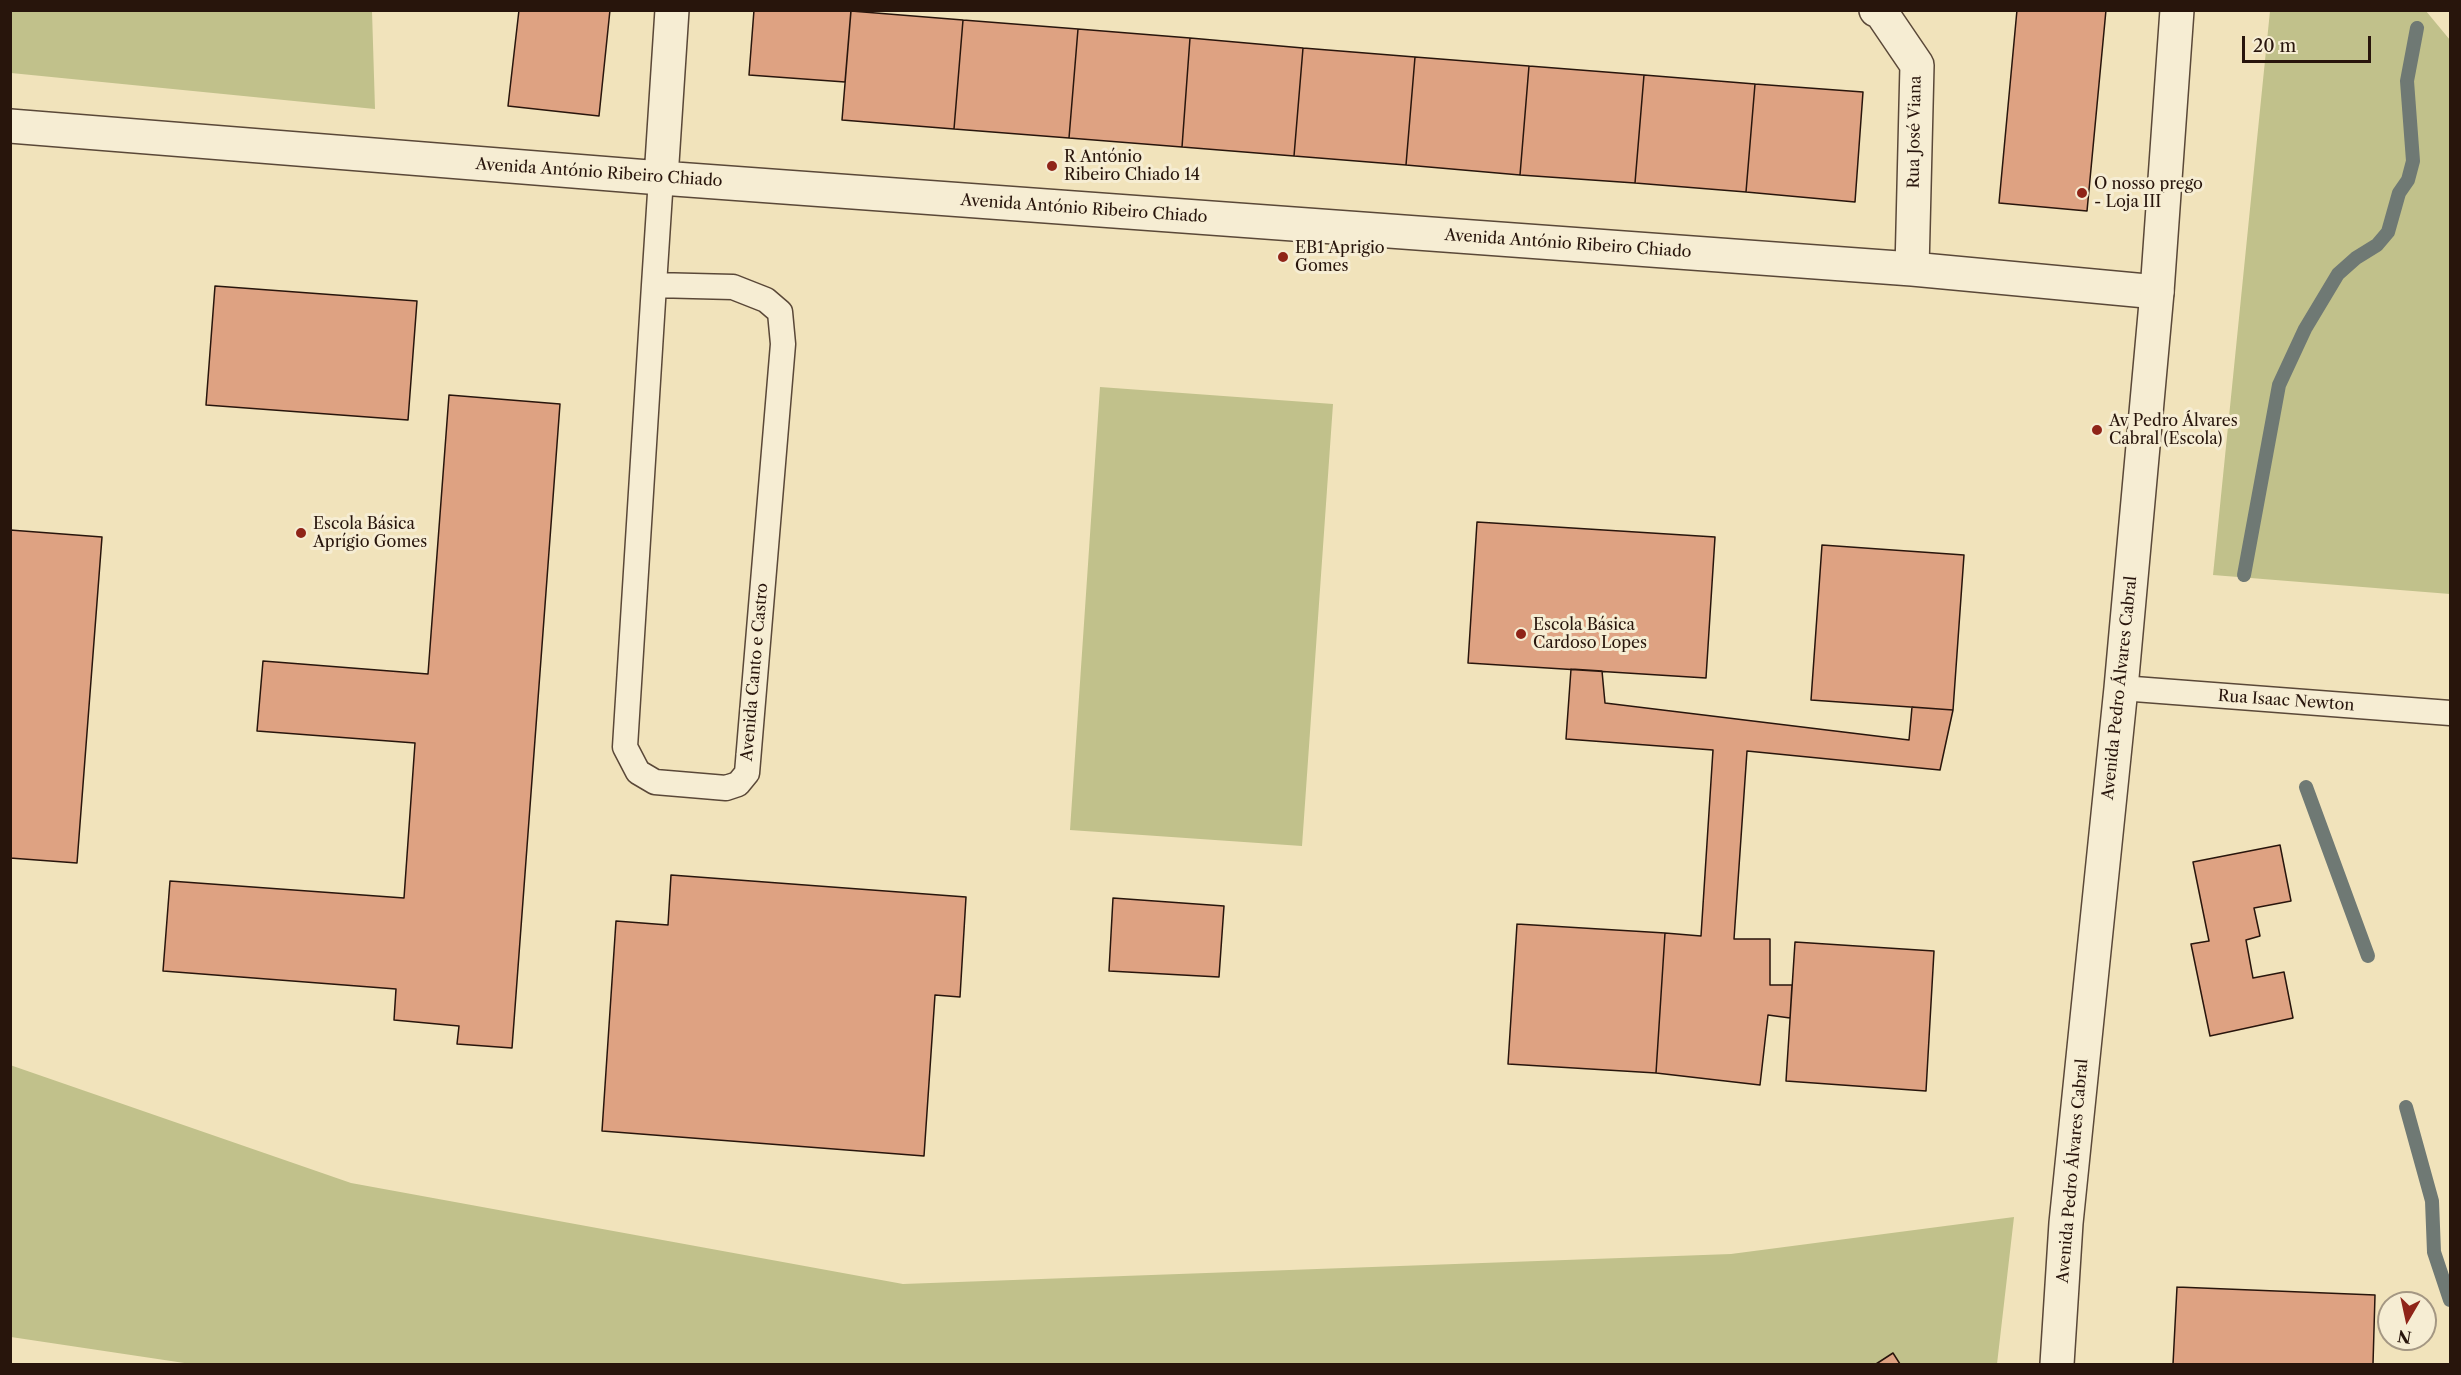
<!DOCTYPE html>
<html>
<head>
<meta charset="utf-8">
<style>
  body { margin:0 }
  #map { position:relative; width:2461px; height:1375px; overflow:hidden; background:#f1e3bb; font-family:"Libre Caslon Text",serif }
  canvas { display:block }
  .frame { position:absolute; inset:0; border:12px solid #28150c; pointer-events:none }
  .north { position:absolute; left:2377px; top:1291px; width:60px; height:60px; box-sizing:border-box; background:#f6edd3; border:2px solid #a49783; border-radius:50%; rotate:189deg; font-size:16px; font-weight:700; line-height:24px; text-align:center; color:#28150c }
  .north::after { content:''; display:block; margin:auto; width:21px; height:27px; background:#8f2418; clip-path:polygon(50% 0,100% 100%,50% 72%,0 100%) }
  .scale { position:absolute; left:2242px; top:36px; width:129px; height:27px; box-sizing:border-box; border:3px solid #28150c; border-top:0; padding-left:8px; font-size:18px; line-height:21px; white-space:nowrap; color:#28150c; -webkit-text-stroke:4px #f6edd3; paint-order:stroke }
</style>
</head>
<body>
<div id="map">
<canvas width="2461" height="1375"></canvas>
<div class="frame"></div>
<div class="north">N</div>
<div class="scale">20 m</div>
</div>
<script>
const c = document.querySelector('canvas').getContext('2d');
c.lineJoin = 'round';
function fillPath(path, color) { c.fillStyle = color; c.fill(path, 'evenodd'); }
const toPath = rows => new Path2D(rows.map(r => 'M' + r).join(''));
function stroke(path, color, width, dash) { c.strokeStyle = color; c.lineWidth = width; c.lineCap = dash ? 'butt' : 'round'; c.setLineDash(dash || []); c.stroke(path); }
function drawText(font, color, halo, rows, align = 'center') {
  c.font = font + ' "Libre Caslon Text",serif'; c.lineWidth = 6; c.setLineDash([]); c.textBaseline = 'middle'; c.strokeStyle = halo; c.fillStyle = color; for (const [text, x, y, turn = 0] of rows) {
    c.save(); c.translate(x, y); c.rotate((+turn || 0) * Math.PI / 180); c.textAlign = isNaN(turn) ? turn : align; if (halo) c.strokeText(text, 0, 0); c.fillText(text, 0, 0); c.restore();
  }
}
const green = toPath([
  [10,11,372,11,375,109,11,73],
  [2270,11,2426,11,2450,40,2450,594,2213,575],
  [1100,387,1333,404,1302,846,1070,830],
  [10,1065,351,1183,903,1284,1731,1254,2014,1217,1997,1364,191,1364,11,1337]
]);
const stream = toPath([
  [2244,575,2279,385,2305,329,2338,274,2356,258,2377,245,2388,232,2399,193,2408,180,2413,161,2407,81,2417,28],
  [2306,787,2368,956],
  [2406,1107,2432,1201,2434,1252,2450,1300]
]);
const building = toPath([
  [519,10,610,10,599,116,508,106,519,10],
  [754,10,851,10,845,82,749,75,754,10],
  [2017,10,2106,10,2087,211,1999,203,2017,10],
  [851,11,963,20,954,129,842,120,851,11],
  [963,20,1078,29,1069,138,954,129,963,20],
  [1078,29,1190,38,1182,147,1069,138,1078,29],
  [1190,38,1303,48,1294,156,1182,147,1190,38],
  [1303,48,1415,57,1406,165,1294,156,1303,48],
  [1415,57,1529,66,1520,175,1406,165,1415,57],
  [1529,66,1644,75,1635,183,1520,175,1529,66],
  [1644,75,1755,84,1746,192,1635,183,1644,75],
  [1755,84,1863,92,1855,202,1746,192,1755,84],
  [215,286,417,301,408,420,206,405,215,286],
  [449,395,560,404,512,1048,457,1044,459,1026,394,1020,396,989,163,971,170,881,404,898,415,743,257,731,263,661,428,674,449,395],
  [1477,522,1715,537,1706,678,1468,663,1477,522],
  [10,530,102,537,77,863,10,858,10,530],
  [1822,545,1964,555,1953,710,1811,700,1822,545],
  [1571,669,1602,671,1605,703,1909,740,1912,707,1953,710,1940,770,1747,751,1734,939,1770,939,1770,985,1792,985,1790,1018,1768,1015,1760,1085,1656,1073,1665,933,1701,936,1713,750,1566,739,1571,669],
  [2280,845,2291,901,2254,908,2260,936,2246,940,2253,978,2284,972,2293,1018,2210,1036,2191,944,2209,941,2193,862,2280,845],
  [671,875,966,897,960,997,935,995,924,1156,602,1131,616,921,668,925,671,875],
  [1113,898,1224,906,1219,977,1109,971,1113,898],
  [1517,924,1665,933,1656,1073,1508,1064,1517,924],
  [1795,942,1934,951,1926,1091,1786,1081,1795,942],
  [2177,1287,2375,1295,2373,1364,2173,1364,2177,1287],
  [1893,1353,1900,1364,1876,1364,1893,1353]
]);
const service = toPath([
  [654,285,733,287,766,300,780,312,783,344,747,773,738,784,726,788,655,782,638,772,625,747,654,285,661,178],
  [2121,688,2450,713]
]);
const minor = toPath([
  [1876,10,1881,12,1917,65,1912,269],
  [10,126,661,178,1912,269,2157,292],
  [661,178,672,10]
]);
const tertiary = toPath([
  [2057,1364,2066,1223,2121,688,2157,292,2177,10]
]);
const markers = [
  [1052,166,6,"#8f2418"],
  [2082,193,6,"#8f2418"],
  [1283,257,6,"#8f2418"],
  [2097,430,6,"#8f2418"],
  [301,533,6,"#8f2418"],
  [1521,634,6,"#8f2418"]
];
const streetNames = [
  ["Rua José Viana",1915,132,-89],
  ["Avenida António Ribeiro Chiado",599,173,4],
  ["Avenida António Ribeiro Chiado",1084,209,4],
  ["Avenida António Ribeiro Chiado",1568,244,4],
  ["Avenida Canto e Castro",755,672,-85],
  ["Avenida Pedro Álvares Cabral",2120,688,-84],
  ["Rua Isaac Newton",2286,701,4],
  ["Avenida Pedro Álvares Cabral",2073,1171,-85]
];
const poiNames = [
  ["R António",1064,157],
  ["Ribeiro Chiado 14",1064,175],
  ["O nosso prego",2094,184],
  ["- Loja III",2094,202],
  ["EB1 Aprigio",1295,248],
  ["Gomes",1295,266],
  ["Av Pedro Álvares",2109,421],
  ["Cabral (Escola)",2109,439],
  ["Escola Básica",313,524],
  ["Aprígio Gomes",313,542],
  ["Escola Básica",1533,625],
  ["Cardoso Lopes",1533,643]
];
fillPath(green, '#c1c18b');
stroke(stream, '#6f7974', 14);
fillPath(building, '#dea282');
stroke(building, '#28150c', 1.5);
stroke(service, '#5a4838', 27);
stroke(minor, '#5a4838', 36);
stroke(tertiary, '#5a4838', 36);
stroke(service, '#f6edd3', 24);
stroke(minor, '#f6edd3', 33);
stroke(tertiary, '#f6edd3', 33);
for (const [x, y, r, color] of markers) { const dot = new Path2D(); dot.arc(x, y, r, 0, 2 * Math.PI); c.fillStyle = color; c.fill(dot); stroke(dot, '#f6edd3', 2); }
drawText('16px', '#28150c', '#f6edd3', streetNames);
drawText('16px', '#28150c', '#f6edd3', poiNames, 'left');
</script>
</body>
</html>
